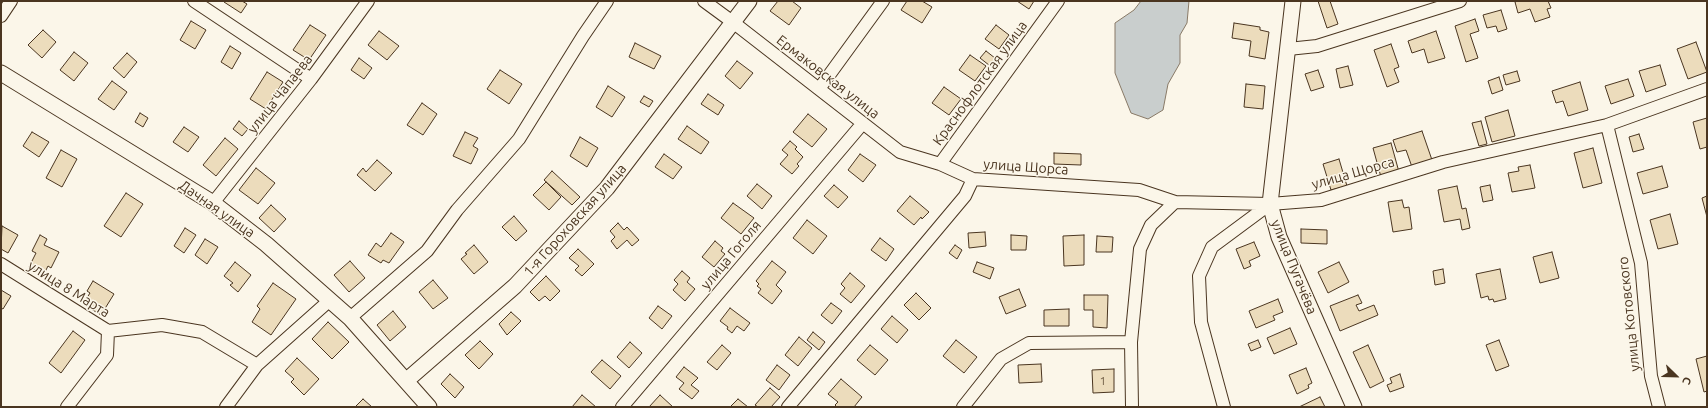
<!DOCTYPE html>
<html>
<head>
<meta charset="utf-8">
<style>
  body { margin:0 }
  #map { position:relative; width:1708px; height:408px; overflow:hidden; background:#fbf6e9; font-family:Ubuntu,sans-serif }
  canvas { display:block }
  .frame { position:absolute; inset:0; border:2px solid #4a3520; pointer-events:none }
  .north { position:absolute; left:1656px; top:356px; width:40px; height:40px; -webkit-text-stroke:3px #fbf6e9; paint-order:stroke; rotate:113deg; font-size:11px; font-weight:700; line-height:16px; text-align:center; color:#4a3520 }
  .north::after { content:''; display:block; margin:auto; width:14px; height:18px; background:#4a3520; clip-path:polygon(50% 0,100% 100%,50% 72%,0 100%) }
</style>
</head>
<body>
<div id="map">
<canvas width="1708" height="408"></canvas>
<div class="frame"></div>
<div class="north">С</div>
</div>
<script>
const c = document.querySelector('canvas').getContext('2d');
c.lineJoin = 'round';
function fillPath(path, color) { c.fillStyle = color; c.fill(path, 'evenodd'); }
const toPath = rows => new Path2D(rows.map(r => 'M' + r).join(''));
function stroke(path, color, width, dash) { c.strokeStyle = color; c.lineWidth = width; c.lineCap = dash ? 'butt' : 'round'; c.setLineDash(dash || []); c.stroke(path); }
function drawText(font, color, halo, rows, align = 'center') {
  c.font = font + ' Ubuntu,sans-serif'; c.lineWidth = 3; c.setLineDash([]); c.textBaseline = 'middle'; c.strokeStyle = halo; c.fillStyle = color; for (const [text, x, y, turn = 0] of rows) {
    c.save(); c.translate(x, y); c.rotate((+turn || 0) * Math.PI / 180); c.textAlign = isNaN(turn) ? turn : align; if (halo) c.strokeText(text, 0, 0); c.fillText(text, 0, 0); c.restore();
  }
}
const water = toPath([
  [1141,1,1189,1,1187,23,1180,35,1180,63,1168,84,1163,110,1148,119,1131,113,1115,73,1115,23,1134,10,1141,1]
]);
const building = toPath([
  [225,1,242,1,247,4,241,13,224,2,225,1],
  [778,1,792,1,801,8,789,25,770,11,778,1],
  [907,1,922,1,932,7,922,23,901,10,907,1],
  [1017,1,1034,1,1029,9,1017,1],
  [1318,1,1330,1,1338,24,1327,28,1318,1],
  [1518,1,1548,1,1551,8,1547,9,1550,17,1535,22,1530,9,1518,13,1515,2,1518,1],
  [1501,10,1507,29,1498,32,1496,26,1487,28,1483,15,1501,10],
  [1475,19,1479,31,1470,34,1478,58,1466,62,1455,26,1475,19],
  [191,21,206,30,195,49,180,40,191,21],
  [1234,23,1260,27,1260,30,1269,32,1265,59,1249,56,1251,41,1232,38,1234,23],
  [310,25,326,35,309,60,293,50,310,25],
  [996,25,1009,35,999,49,985,39,996,25],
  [43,30,56,42,42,58,28,45,43,30],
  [379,31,399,46,387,60,368,45,379,31],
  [1436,31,1445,58,1428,63,1424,49,1412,53,1408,41,1436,31],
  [1696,42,1707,72,1688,79,1677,49,1696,42],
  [635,43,661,56,654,69,629,57,635,43],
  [1391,44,1399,67,1394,69,1399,82,1387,87,1374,50,1391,44],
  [230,46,241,53,232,69,221,62,230,46],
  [986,51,1000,62,994,69,980,58,986,51],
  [74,52,88,63,74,81,60,70,74,52],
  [127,53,137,62,124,78,113,68,127,53],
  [970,55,986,66,975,81,959,70,970,55],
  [359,58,372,68,364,79,351,70,359,58],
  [737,61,753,73,740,89,725,76,737,61],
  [1660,65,1666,85,1646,92,1639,71,1660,65],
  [1348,66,1353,85,1340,88,1336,69,1348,66],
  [500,70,522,84,509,104,487,89,500,70],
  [1318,70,1324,87,1311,91,1305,74,1318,70],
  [1517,71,1520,81,1506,85,1503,75,1517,71],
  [267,72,283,82,266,109,250,99,267,72],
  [1499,77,1503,90,1492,94,1488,81,1499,77],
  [1628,79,1634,96,1611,104,1605,86,1628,79],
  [112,81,127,92,114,110,98,99,112,81],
  [1580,82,1588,110,1568,116,1563,101,1556,103,1552,91,1580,82],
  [1246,84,1265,86,1263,109,1244,107,1246,84],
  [608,86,625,97,612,117,596,107,608,86],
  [944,87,961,99,949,115,932,103,944,87],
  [708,94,724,105,718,115,701,104,708,94],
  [644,96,653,101,649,107,640,102,644,96],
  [422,103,437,114,423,135,407,125,422,103],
  [1508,110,1515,136,1492,142,1485,117,1508,110],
  [140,113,148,118,143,127,135,122,140,113],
  [808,114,827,129,812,147,793,132,808,114],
  [1707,118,1707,147,1700,149,1693,122,1707,118],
  [239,121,248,129,242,136,233,129,239,121],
  [1481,121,1487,144,1479,146,1472,123,1481,121],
  [687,126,709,142,701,154,678,139,687,126],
  [184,127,199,137,188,152,173,142,184,127],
  [1422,131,1432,160,1412,167,1406,150,1397,152,1393,140,1422,131],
  [32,132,49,142,39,157,23,146,32,132],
  [465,132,478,138,473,146,478,149,471,164,453,156,465,132],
  [1639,134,1644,149,1633,152,1629,137,1639,134],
  [580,137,598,148,587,167,570,156,580,137],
  [225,138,238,149,216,176,203,165,225,138],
  [790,141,797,147,795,149,803,157,797,164,799,166,792,174,780,164,788,155,782,150,790,141],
  [1391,143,1399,172,1381,177,1373,148,1391,143],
  [1593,148,1602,183,1583,188,1574,153,1593,148],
  [61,150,77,159,62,187,46,178,61,150],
  [1054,153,1081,154,1081,165,1054,164,1054,153],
  [664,154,682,167,673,179,655,167,664,154],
  [860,154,876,165,863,182,848,170,860,154],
  [1339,159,1347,186,1331,190,1323,164,1339,159],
  [377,160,392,173,375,191,357,175,363,168,366,172,377,160],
  [1530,165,1535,188,1512,192,1508,173,1519,171,1518,167,1530,165],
  [1662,166,1668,187,1643,194,1637,173,1662,166],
  [256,168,275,183,258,204,239,190,256,168],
  [552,171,580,197,572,205,544,180,552,171],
  [546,182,561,197,549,210,533,195,546,182],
  [757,184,772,196,762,209,747,196,757,184],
  [834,185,848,197,838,208,824,196,834,185],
  [1490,185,1493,200,1483,202,1480,187,1490,185],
  [1457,186,1462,209,1466,208,1470,228,1462,230,1460,219,1444,222,1438,190,1457,186],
  [126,193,143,204,121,237,104,226,126,193],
  [910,196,929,212,922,219,921,217,914,225,897,211,910,196],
  [1707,196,1707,217,1702,198,1707,196],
  [1402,200,1404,208,1409,207,1412,229,1393,232,1388,202,1402,200],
  [733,203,754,218,741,234,721,218,733,203],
  [271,205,286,219,274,232,259,218,271,205],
  [1670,214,1678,244,1658,249,1650,220,1670,214],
  [514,216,527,231,516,241,502,227,514,216],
  [807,220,827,236,813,254,793,238,807,220],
  [618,223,624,230,627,227,639,240,632,246,627,240,617,249,611,241,615,237,610,231,618,223],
  [2,226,18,235,8,253,1,249,2,226],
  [185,228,196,235,184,253,174,246,185,228],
  [1301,229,1327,230,1327,244,1301,243,1301,229],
  [985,232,986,246,969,248,968,233,985,232],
  [391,233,404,242,389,263,383,260,381,263,368,255,376,243,381,247,391,233],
  [40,235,47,239,44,245,59,252,51,268,48,266,44,274,29,267,36,253,32,251,40,235],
  [1011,235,1027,236,1026,250,1011,250,1011,235],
  [1084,235,1084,265,1064,266,1063,236,1084,235],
  [1097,236,1113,237,1112,252,1096,252,1097,236],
  [880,238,894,249,886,261,871,250,880,238],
  [205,239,218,247,207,264,195,255,205,239],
  [715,241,723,248,721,251,725,254,714,267,702,257,715,241],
  [1254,242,1260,256,1249,261,1251,266,1244,269,1236,249,1254,242],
  [474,245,488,262,474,274,461,259,467,254,465,253,474,245],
  [955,245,962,250,957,259,949,253,955,245],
  [578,249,594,264,582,276,575,270,579,266,569,258,578,249],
  [1552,252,1559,278,1540,283,1533,257,1552,252],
  [350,261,365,278,349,292,334,275,350,261],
  [772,261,786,272,776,285,782,291,772,304,758,293,761,289,757,286,759,284,756,281,772,261],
  [235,262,251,275,238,292,230,285,233,283,224,276,235,262],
  [977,262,994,268,990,279,973,272,977,262],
  [1339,262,1349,282,1328,293,1318,272,1339,262],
  [1443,269,1445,283,1435,285,1433,271,1443,269],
  [1500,269,1506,299,1494,302,1493,299,1489,300,1488,296,1481,298,1476,274,1500,269],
  [682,271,690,278,687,282,695,289,685,301,673,290,678,284,674,280,682,271],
  [850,273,865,286,851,303,840,294,845,288,841,284,850,273],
  [546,276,560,291,550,301,545,296,539,301,530,292,546,276],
  [433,280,448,298,433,309,419,292,433,280],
  [93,281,114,294,101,315,83,304,90,293,87,291,93,281],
  [273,283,296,299,271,335,252,322,260,309,257,306,273,283],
  [1019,289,1026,306,1006,314,999,297,1019,289],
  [1,290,11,296,3,309,1,308,1,290],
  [916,293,931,308,919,320,904,305,916,293],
  [1084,295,1108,295,1107,328,1093,327,1093,310,1084,310,1084,295],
  [1358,295,1362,303,1356,305,1359,311,1374,305,1378,315,1340,331,1330,306,1358,295],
  [1278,299,1283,312,1273,316,1275,320,1256,328,1249,311,1278,299],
  [831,303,842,311,832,324,821,315,831,303],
  [658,306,672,316,662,329,649,318,658,306],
  [730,308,750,323,744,331,737,326,732,333,727,329,728,327,720,321,730,308],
  [1069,309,1069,326,1044,326,1044,310,1069,309],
  [393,311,406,327,390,341,377,325,393,311],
  [511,312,521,321,507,335,499,324,511,312],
  [892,316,908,330,897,343,881,329,892,316],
  [328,322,349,342,332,359,312,339,328,322],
  [1290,328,1297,344,1274,354,1267,338,1290,328],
  [73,331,85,340,61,373,49,363,73,331],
  [813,332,825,342,819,350,807,340,813,332],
  [799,337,812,348,798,366,785,355,799,337],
  [956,340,977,357,964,373,943,356,956,340],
  [1258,340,1261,347,1251,351,1248,344,1258,340],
  [1499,340,1509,366,1496,371,1486,345,1499,340],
  [480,341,493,354,479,369,465,355,480,341],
  [630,342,642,353,629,368,617,357,630,342],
  [722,345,731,353,717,370,707,362,722,345],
  [870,345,888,360,875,375,857,360,870,345],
  [1368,345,1384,381,1370,388,1353,352,1368,345],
  [1707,356,1707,391,1704,392,1696,359,1707,356],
  [297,358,319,379,304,395,291,382,294,379,285,371,297,358],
  [602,360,621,376,610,389,591,372,602,360],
  [1041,364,1042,382,1019,383,1018,365,1041,364],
  [777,365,790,375,779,390,766,380,777,365],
  [684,367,698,378,691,385,699,391,692,399,679,389,684,383,676,377,684,367],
  [1306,368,1312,383,1308,385,1309,388,1297,394,1289,375,1306,368],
  [1114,369,1114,392,1093,393,1092,370,1114,369],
  [450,374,464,387,455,398,441,384,450,374],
  [1400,374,1404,387,1390,392,1387,385,1392,383,1390,378,1400,374],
  [841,379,862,397,854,407,837,407,835,405,838,402,828,394,841,379],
  [770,388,780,397,771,407,758,407,755,405,770,388],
  [582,395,596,407,572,407,582,395],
  [660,395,673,407,649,407,660,395],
  [1320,397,1325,407,1299,407,1320,397],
  [363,399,372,407,355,407,363,399],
  [738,399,748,407,730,407,738,399]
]);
const minor = toPath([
  [194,1,311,79],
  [704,1,734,23,900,152,940,164,973,179,1139,190,1175,202,1270,204,1321,200,1443,162,1607,125,1707,89],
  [1,16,11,1],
  [1288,49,1317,46,1460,1],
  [819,89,883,1],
  [1607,125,1641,263,1651,376,1659,407],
  [940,164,1058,1],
  [213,203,311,79,368,1],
  [1,264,108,331,162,325,202,332,257,365],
  [350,318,427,251,457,210,519,139,583,36,607,1],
  [67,407,107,355,108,331],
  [226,407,257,365,330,300],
  [622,407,863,123],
  [788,407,965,196,973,179],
  [963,407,1001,359,1029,343,1131,342],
  [1132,407,1131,342,1140,249,1151,225,1175,202],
  [1224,407,1201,322,1199,276,1212,247,1270,204]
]);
const tertiary = toPath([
  [1293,1,1270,204,1279,237,1354,407],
  [1,73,213,203,266,244,350,318,429,407],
  [407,380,515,286,607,188,749,1]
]);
const numberNames = [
  ["1",1103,381]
];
const streetNames = [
  ["Ермаковская улица",828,77,38],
  ["Краснофлотская улица",980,83,-54],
  ["улица Чапаева",280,94,-52],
  ["улица Щорса",1026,167,4],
  ["улица Щорса",1353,173,-16],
  ["Дачная улица",217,209,35],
  ["1-я Гороховская улица",575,220,-48],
  ["улица Гоголя",731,255,-50],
  ["улица Пугачёва",1294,267,68],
  ["улица 8 Марта",69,289,32],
  ["улица Котовского",1629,314,-96]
];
fillPath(water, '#c9cecd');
stroke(water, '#887966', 1);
fillPath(building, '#ecdcbc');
stroke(building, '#4a3520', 1);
stroke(minor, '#4a3520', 14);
stroke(tertiary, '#4a3520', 17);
stroke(minor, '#fbf6e9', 12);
stroke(tertiary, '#fbf6e9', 15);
drawText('12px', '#725f47', null, numberNames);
drawText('14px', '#4a3520', '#fbf6e9', streetNames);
</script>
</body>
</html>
